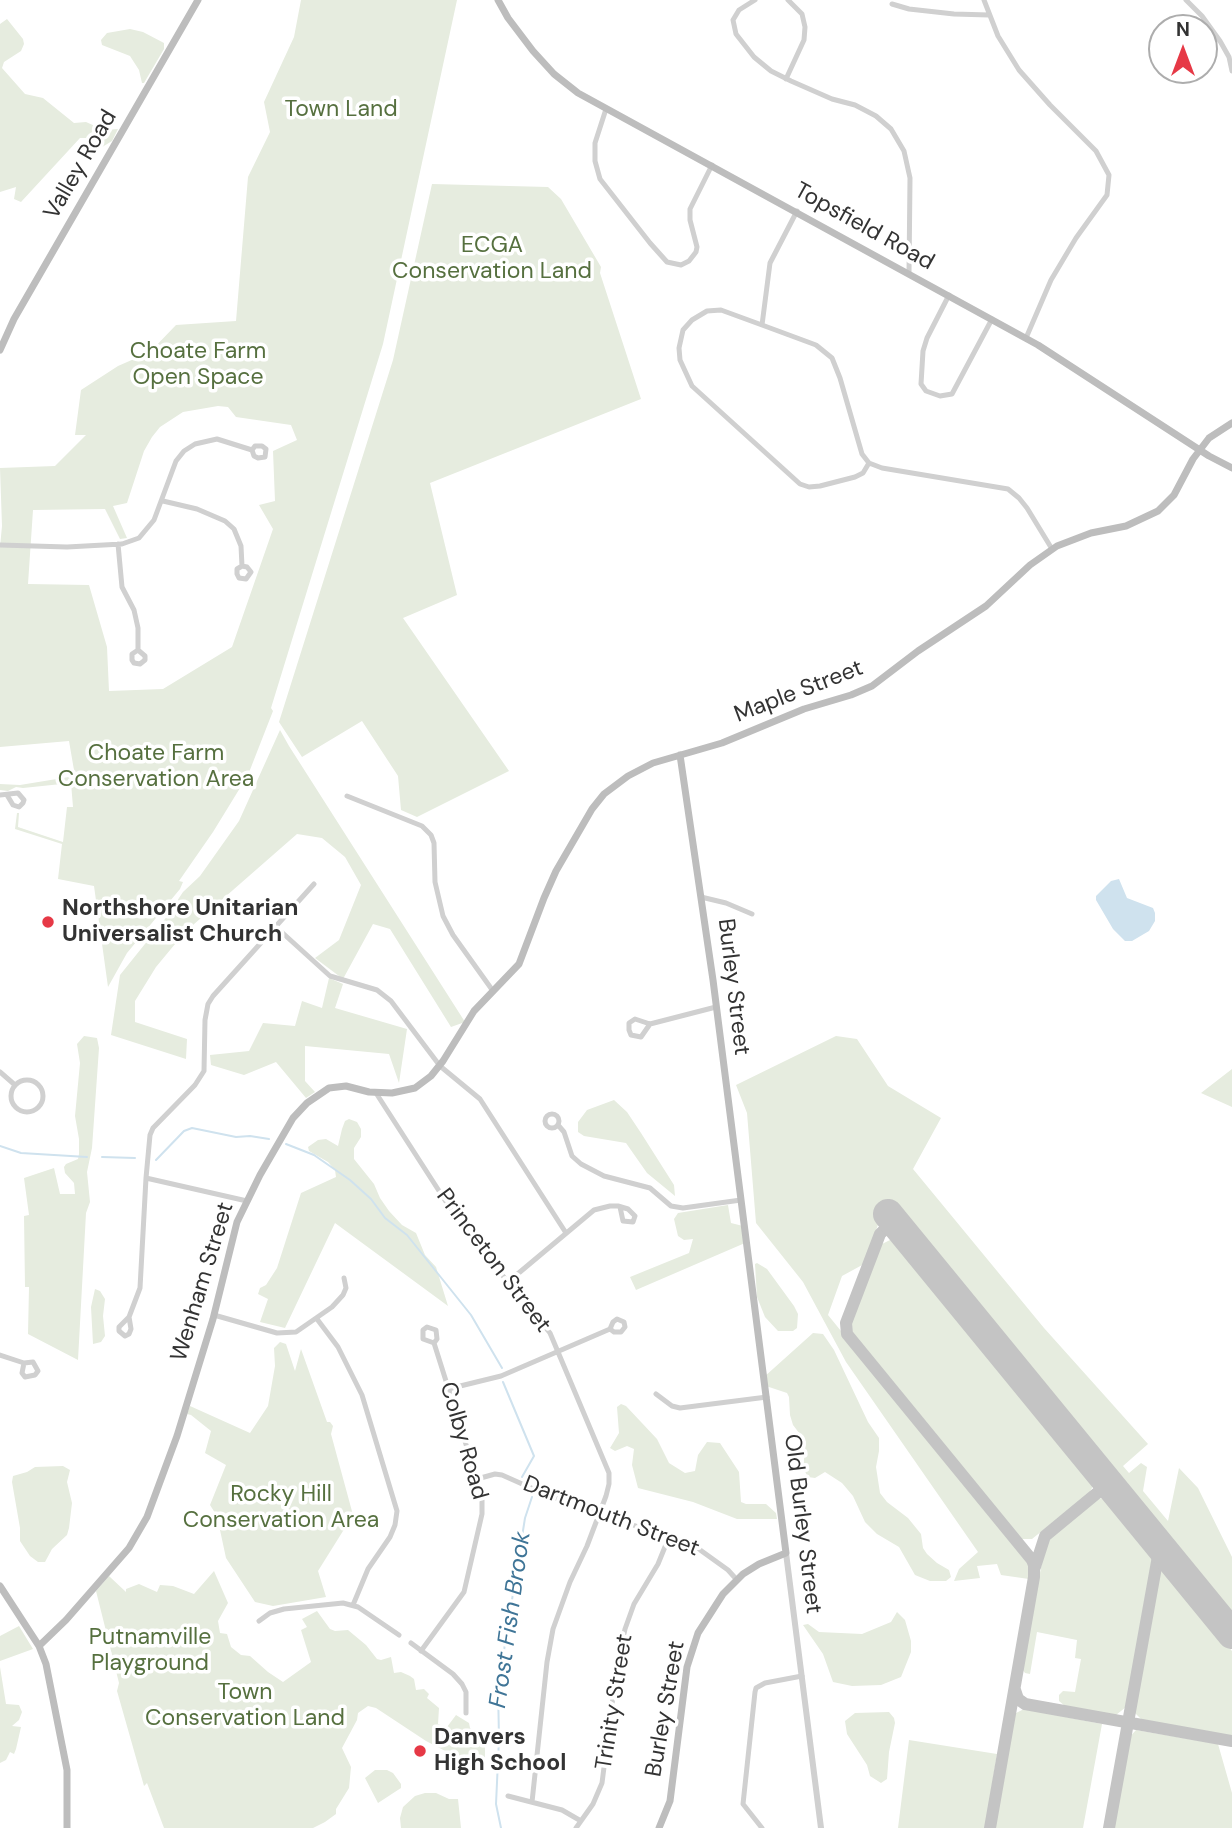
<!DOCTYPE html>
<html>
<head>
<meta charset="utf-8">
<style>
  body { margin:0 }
  #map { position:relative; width:1232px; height:1828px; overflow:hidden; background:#fff; font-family:"DM Sans",sans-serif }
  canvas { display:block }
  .north { position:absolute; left:1148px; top:14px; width:70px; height:70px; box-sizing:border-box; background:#fff; border:2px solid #adadad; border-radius:50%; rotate:0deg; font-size:19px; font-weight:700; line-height:28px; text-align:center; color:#333 }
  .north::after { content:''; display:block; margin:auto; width:24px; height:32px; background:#e63946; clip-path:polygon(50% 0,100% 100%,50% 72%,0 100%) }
</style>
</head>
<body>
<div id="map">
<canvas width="1232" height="1828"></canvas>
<div class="north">N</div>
</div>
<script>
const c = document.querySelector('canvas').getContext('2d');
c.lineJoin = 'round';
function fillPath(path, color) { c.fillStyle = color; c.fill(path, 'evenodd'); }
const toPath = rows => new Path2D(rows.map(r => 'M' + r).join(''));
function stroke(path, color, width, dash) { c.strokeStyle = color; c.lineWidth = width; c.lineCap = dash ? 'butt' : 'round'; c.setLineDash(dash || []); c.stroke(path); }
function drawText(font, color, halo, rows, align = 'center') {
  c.font = font + ' "DM Sans",sans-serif'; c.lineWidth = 7; c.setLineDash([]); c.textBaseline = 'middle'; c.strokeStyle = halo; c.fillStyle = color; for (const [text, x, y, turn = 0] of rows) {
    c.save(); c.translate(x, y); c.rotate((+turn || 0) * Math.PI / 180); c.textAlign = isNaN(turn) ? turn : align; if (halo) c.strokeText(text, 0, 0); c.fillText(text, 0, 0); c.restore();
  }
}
const green = toPath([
  [301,0,457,0,383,344,271,708,273,711,248,775,213,832,179,881,183,882,180,889,127,953,108,987,94,886,58,879,62,844,15,829,17,813,19,813,18,827,63,842,67,807,73,807,71,783,23,788,16,787,8,791,0,790,0,784,20,785,75,776,69,741,0,747,0,547,2,526,0,468,55,466,86,435,75,435,81,390,118,366,150,352,176,325,236,321,248,177,270,132,264,102,294,37],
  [218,406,228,407,236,417,291,425,297,440,273,451,275,501,259,505,273,529,232,647,163,689,109,691,107,647,89,585,28,584,33,510,105,509,120,539,127,538,113,506,127,503,144,451,152,437,160,427,183,412],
  [7,19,23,39,24,44,21,51,4,62,2,68,25,94,43,98,74,123,86,122,104,130,118,129,112,141,99,149,94,138,80,138,21,202,14,199,16,187,0,192,0,24],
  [130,29,143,32,164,43,164,49,144,83,142,83,139,70,130,56,102,45,101,40,107,33],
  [432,184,548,187,561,199,601,267,600,273,641,399,430,483,457,595,403,618,509,771,417,817,401,810,398,776,362,721,302,757,279,722,393,360],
  [280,730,289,746,465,1022,451,1027,390,929,373,924,343,979,315,958,339,940,361,885,345,857,322,838,297,834,185,932,156,967,135,1001,135,1022,187,1039,186,1059,111,1035,120,975,165,919,183,892,200,876,239,821],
  [329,978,343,984,335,1008,407,1029,399,1083,389,1054,305,1046,305,1081,315,1092,306,1098,276,1062,244,1075,211,1065,210,1055,249,1051,263,1023,295,1026,302,1001,322,1008],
  [84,1036,97,1038,99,1048,92,1148,87,1172,90,1202,86,1213,78,1360,28,1334,29,1287,25,1287,24,1216,29,1215,24,1178,54,1168,60,1194,75,1194,74,1183,65,1173,64,1167,66,1164,78,1159,79,1154,79,1139,75,1116,80,1063,77,1044],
  [836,1036,857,1039,888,1086,941,1118,913,1169,1044,1328,1148,1444,1123,1466,1129,1473,1141,1463,1147,1467,1143,1491,1168,1521,1179,1468,1198,1488,1232,1557,1232,1618,895,1208,879,1222,864,1264,842,1276,828,1315,1029,1562,1029,1579,1001,1575,997,1564,977,1566,980,1578,954,1581,959,1569,978,1552,846,1362,803,1282,756,1223,747,1113,736,1085],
  [1232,1069,1232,1107,1201,1093],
  [614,1100,627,1112,641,1133,674,1185,675,1196,647,1173,626,1143,584,1136,578,1132,578,1122,587,1110],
  [349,1119,357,1122,361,1129,361,1137,354,1148,354,1159,374,1184,380,1198,389,1211,402,1225,416,1233,425,1255,436,1267,448,1306,335,1223,285,1328,260,1322,268,1299,258,1294,260,1288,266,1285,277,1268,301,1193,336,1177,335,1170,328,1162,309,1151,308,1147,318,1140,326,1139,338,1146,342,1129,345,1121],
  [728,1205,731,1223,743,1226,745,1243,636,1290,630,1277,689,1253,693,1239,684,1240,678,1236,674,1219,678,1213],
  [890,1240,897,1242,1093,1480,1092,1488,1089,1493,1032,1539,1020,1539,851,1332,850,1326,880,1245],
  [757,1263,767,1269,794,1306,798,1314,797,1328,793,1331,778,1331,765,1317,757,1297,755,1264],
  [95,1289,100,1291,105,1299,103,1316,105,1336,101,1342,93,1344,91,1307],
  [813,1333,823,1334,834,1350,868,1422,879,1438,879,1451,876,1467,880,1493,887,1502,908,1518,921,1534,923,1548,927,1554,937,1563,949,1570,951,1577,946,1581,930,1581,915,1575,899,1547,877,1534,865,1522,853,1496,842,1483,825,1472,815,1478,808,1477,803,1468,806,1442,793,1425,790,1415,789,1397,787,1393,766,1386,764,1377],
  [280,1342,286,1344,295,1371,301,1349,327,1422,330,1422,333,1426,331,1434,353,1515,318,1571,326,1597,273,1606,255,1602,226,1558,217,1516,210,1505,226,1465,205,1453,211,1431,191,1415,187,1414,190,1406,250,1433,268,1406,275,1366,274,1348],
  [621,1404,626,1406,657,1439,669,1463,685,1473,695,1471,698,1455,707,1442,720,1443,739,1472,741,1502,746,1504,766,1504,776,1513,777,1519,737,1519,693,1502,638,1488,632,1465,634,1449,627,1446,615,1451,610,1448,619,1433,617,1407],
  [63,1466,70,1470,67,1482,72,1503,69,1528,67,1535,52,1549,45,1562,38,1562,30,1556,20,1541,20,1528,12,1482,13,1476,27,1472,35,1467],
  [1103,1498,1109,1500,1153,1556,1126,1707,1116,1715,1065,1706,1059,1701,1059,1695,1063,1691,1075,1692,1081,1659,1075,1658,1077,1640,1037,1632,1030,1674,1025,1673,1022,1669,1045,1546,1053,1535,1097,1499],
  [1162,1569,1232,1651,1232,1736,1142,1720,1134,1712,1158,1573],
  [214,1571,228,1603,218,1621,220,1633,227,1634,231,1647,241,1655,250,1656,268,1672,283,1682,311,1662,301,1630,307,1627,302,1619,317,1611,330,1629,335,1631,348,1630,366,1645,377,1659,381,1660,391,1657,394,1673,401,1672,410,1676,414,1679,416,1690,424,1689,429,1694,427,1698,439,1708,438,1724,447,1727,456,1715,469,1723,470,1728,478,1736,485,1739,485,1760,478,1768,426,1741,376,1708,368,1706,358,1713,357,1720,342,1748,351,1767,349,1788,336,1809,336,1814,325,1822,313,1828,164,1828,147,1783,144,1786,117,1691,119,1683,96,1591,109,1576,126,1592,126,1589,139,1584,157,1592,160,1585,173,1586,194,1594],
  [897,1612,905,1620,911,1641,911,1652,901,1677,881,1685,852,1686,833,1682,823,1654,803,1625,808,1624,819,1632,862,1634,891,1622],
  [19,1626,33,1649,0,1661,0,1636],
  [0,1667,6,1704,19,1705,22,1712,19,1720,12,1726,21,1727,16,1749,14,1754,10,1752,6,1760,0,1763],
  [1024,1709,1102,1724,1083,1828,994,1828,1014,1714],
  [889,1712,894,1718,895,1723,889,1752,887,1779,881,1783,870,1776,867,1765,847,1734,845,1721,855,1713],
  [1136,1730,1218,1744,1232,1793,1232,1828,1112,1828,1128,1739],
  [909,1740,997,1754,985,1828,898,1828],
  [375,1770,387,1770,393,1773,401,1784,401,1788,378,1803,365,1778],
  [425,1793,436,1793,449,1799,458,1799,461,1828,401,1828,400,1818,403,1807,415,1796]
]);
const water = toPath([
  [1119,879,1127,898,1153,908,1155,913,1155,921,1149,931,1132,941,1125,941,1113,929,1096,900,1096,896,1111,881]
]);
const stream = toPath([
  [286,1144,314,1155,350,1180,371,1199,385,1218,407,1235,471,1315,502,1368],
  [0,1146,21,1153,87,1157],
  [102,1157,135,1158],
  [156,1160,184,1131,192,1128,236,1137,250,1136,269,1139],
  [503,1382,534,1456,522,1477],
  [501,1828,496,1804,499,1739,498,1688,525,1518,532,1497]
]);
const taxiway = toPath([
  [899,1229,887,1227,880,1234,846,1323,847,1334,1032,1560,1034,1565,1034,1577,990,1828],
  [1035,1567,1045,1536,1108,1484],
  [1015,1690,1018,1699,1025,1704,1232,1741],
  [1109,1828,1160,1545]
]);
const runway = toPath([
  [888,1214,1232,1634]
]);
const minor = toPath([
  [755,0,739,10,733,20,736,34,754,57,771,71,791,81,832,99,855,105,876,116,891,129,904,151,910,178,909,273],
  [984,0,998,36,1019,70,1050,105,1096,151,1109,175,1107,195,1076,238,1051,280,1026,338],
  [1186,0,1202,16,1220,41,1229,57,1232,71],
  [892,4,909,9,954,14,989,15],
  [786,79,804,40,805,27,802,14,788,0],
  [606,109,595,143,595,161,600,179,650,243,667,262,681,265,689,261,696,252,697,247,690,220,690,209,712,165],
  [797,211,770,263,762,325,816,345,832,358,840,378,862,454,869,463,882,468,1008,489,1019,498,1027,508,1052,549],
  [949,295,927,338,923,351,921,384,926,391,940,396,952,394,992,319],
  [762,325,721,310,707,311,692,320,683,330,679,348,680,360,692,386,800,484,809,487,820,486,855,477,863,473,869,463],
  [163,501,197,509,225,521,234,529,241,546,242,566,237,569,237,574,239,578,246,579,251,572,247,567,242,566],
  [118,544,122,587,134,610,138,628,138,650,132,654,132,660,134,663,140,664,145,660,145,656,138,650],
  [0,545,67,547,122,544,139,538,154,520,176,461,184,451,195,444,217,439,252,450,254,456,258,458,265,457,266,449,262,446,255,446,252,450],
  [0,795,18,793,24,800,23,803,19,807,13,805,7,795],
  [347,796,422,826,431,835,434,843,435,882,443,916,453,935,493,991],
  [701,897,726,903,752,914],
  [276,927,330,976,377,990,391,1001,440,1066,480,1099,566,1233],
  [650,1024,641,1037,631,1035,629,1030,629,1023,635,1019,650,1024,716,1007],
  [0,1072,15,1085],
  '11 1096a16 16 0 1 1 32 0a16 16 0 1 1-32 0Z',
  [376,1093,461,1225,550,1333,609,1473,609,1484,606,1496,587,1546,570,1582,553,1629,547,1662,532,1802],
  '545 1121a7 7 0 1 1 14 0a7 7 0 1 1-14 0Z',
  [558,1125,564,1132,572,1156,581,1164,604,1176,650,1188,671,1206,683,1208,741,1200],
  [247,1201,146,1178,150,1135,153,1128,195,1085,204,1071,205,1020,208,1004,213,996,314,884],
  [508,1282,594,1210,610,1206,618,1206,628,1209,635,1216,633,1222,623,1221,620,1207],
  [214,1315,277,1333,296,1332,332,1307,343,1295,346,1288,344,1278],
  [129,1317,131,1329,129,1334,125,1336,119,1331,119,1327,129,1317,140,1288,146,1178],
  [317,1319,338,1347,362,1395,397,1511,395,1525,390,1537,368,1569,353,1605],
  [0,1355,24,1363,33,1362,38,1371,35,1375,25,1377,22,1373,24,1363],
  [448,1389,501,1376,610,1329,613,1322,617,1319,624,1322,625,1327,621,1332,614,1332,610,1329],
  [656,1394,672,1406,680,1408,767,1397],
  [477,1479,495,1474,502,1475,547,1495,696,1547,728,1570,737,1580],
  [259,1621,270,1613,284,1609,343,1603,358,1607,399,1635],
  [411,1643,453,1674,462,1684,466,1692,466,1713],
  [421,1651,464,1592,482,1514,482,1495,434,1343,437,1339,436,1330,427,1327,423,1330,423,1339,434,1343],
  [508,1796,562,1810,581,1821],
  [576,1828,593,1804,602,1783,616,1673,625,1629,634,1604,658,1564,669,1537],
  [762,1828,743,1804,755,1692,756,1688,765,1683,802,1676]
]);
const tertiary = toPath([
  [786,1553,821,1828]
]);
const secondary = toPath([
  [498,0,508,18,533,51,554,74,578,93,1038,345,1209,456,1232,468],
  [0,350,14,319,198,0],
  [0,1586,39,1646,46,1664,67,1770,67,1828],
  [39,1646,66,1620,129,1548,147,1517,177,1436,213,1319,237,1222,260,1175,293,1118,307,1103,329,1088,346,1086,369,1092,392,1093,415,1088,431,1076,443,1061,474,1011,519,964,544,898,556,871,592,809,604,794,628,776,653,763,722,743,804,709,851,695,872,686,918,651,986,606,1030,565,1057,546,1091,533,1126,526,1158,511,1174,495,1193,459,1209,438,1232,423],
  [659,1828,670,1801,687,1667,698,1633,723,1594,743,1574,759,1564,786,1553,713,980,680,755]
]);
const markers = [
  [48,922,7,"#e63946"],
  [420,1751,7,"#e63946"]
];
const parkNames = [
  ["Town Land",341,110],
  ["ECGA",492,246],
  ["Conservation Land",492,272],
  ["Choate Farm",198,352],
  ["Open Space",198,378],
  ["Choate Farm",156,754],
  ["Conservation Area",156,780],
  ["Rocky Hill",281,1495],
  ["Conservation Area",281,1521],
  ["Putnamville",150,1638],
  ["Playground",150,1664],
  ["Town",245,1693],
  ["Conservation Land",245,1719]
];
const streetNames = [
  ["Valley Road",81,165,-60],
  ["Topsfield Road",864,227,29],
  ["Maple Street",799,692,-21],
  ["Burley Street",733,987,83],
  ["Princeton Street",493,1261,53],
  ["Wenham Street",203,1282,-73],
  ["Colby Road",463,1441,74],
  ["Dartmouth Street",611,1517,21],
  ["Old Burley Street",802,1524,83],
  ["Trinity Street",615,1702,-81],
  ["Burley Street",666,1709,-80]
];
const poiNames = [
  ["Northshore Unitarian",62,909],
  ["Universalist Church",62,935],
  ["Danvers",434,1738],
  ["High School",434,1764]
];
const waterNames = [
  ["Frost Fish Brook",511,1620,-82]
];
fillPath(green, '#e6ecdf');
fillPath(water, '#cfe2ee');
stroke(stream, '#cfe2ee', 2);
stroke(taxiway, '#c4c4c4', 12);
stroke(runway, '#c4c4c4', 30);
stroke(minor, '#d0d0d0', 5);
stroke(tertiary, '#d0d0d0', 6);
stroke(secondary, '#bdbdbd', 7);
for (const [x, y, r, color] of markers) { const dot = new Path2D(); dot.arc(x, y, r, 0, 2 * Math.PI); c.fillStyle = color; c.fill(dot); stroke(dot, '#fff', 2.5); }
drawText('23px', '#56703f', '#fff', parkNames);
drawText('23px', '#333', '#fff', streetNames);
drawText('bold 23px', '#333', '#fff', poiNames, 'left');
drawText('italic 24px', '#3f7597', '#fff', waterNames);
</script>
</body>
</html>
